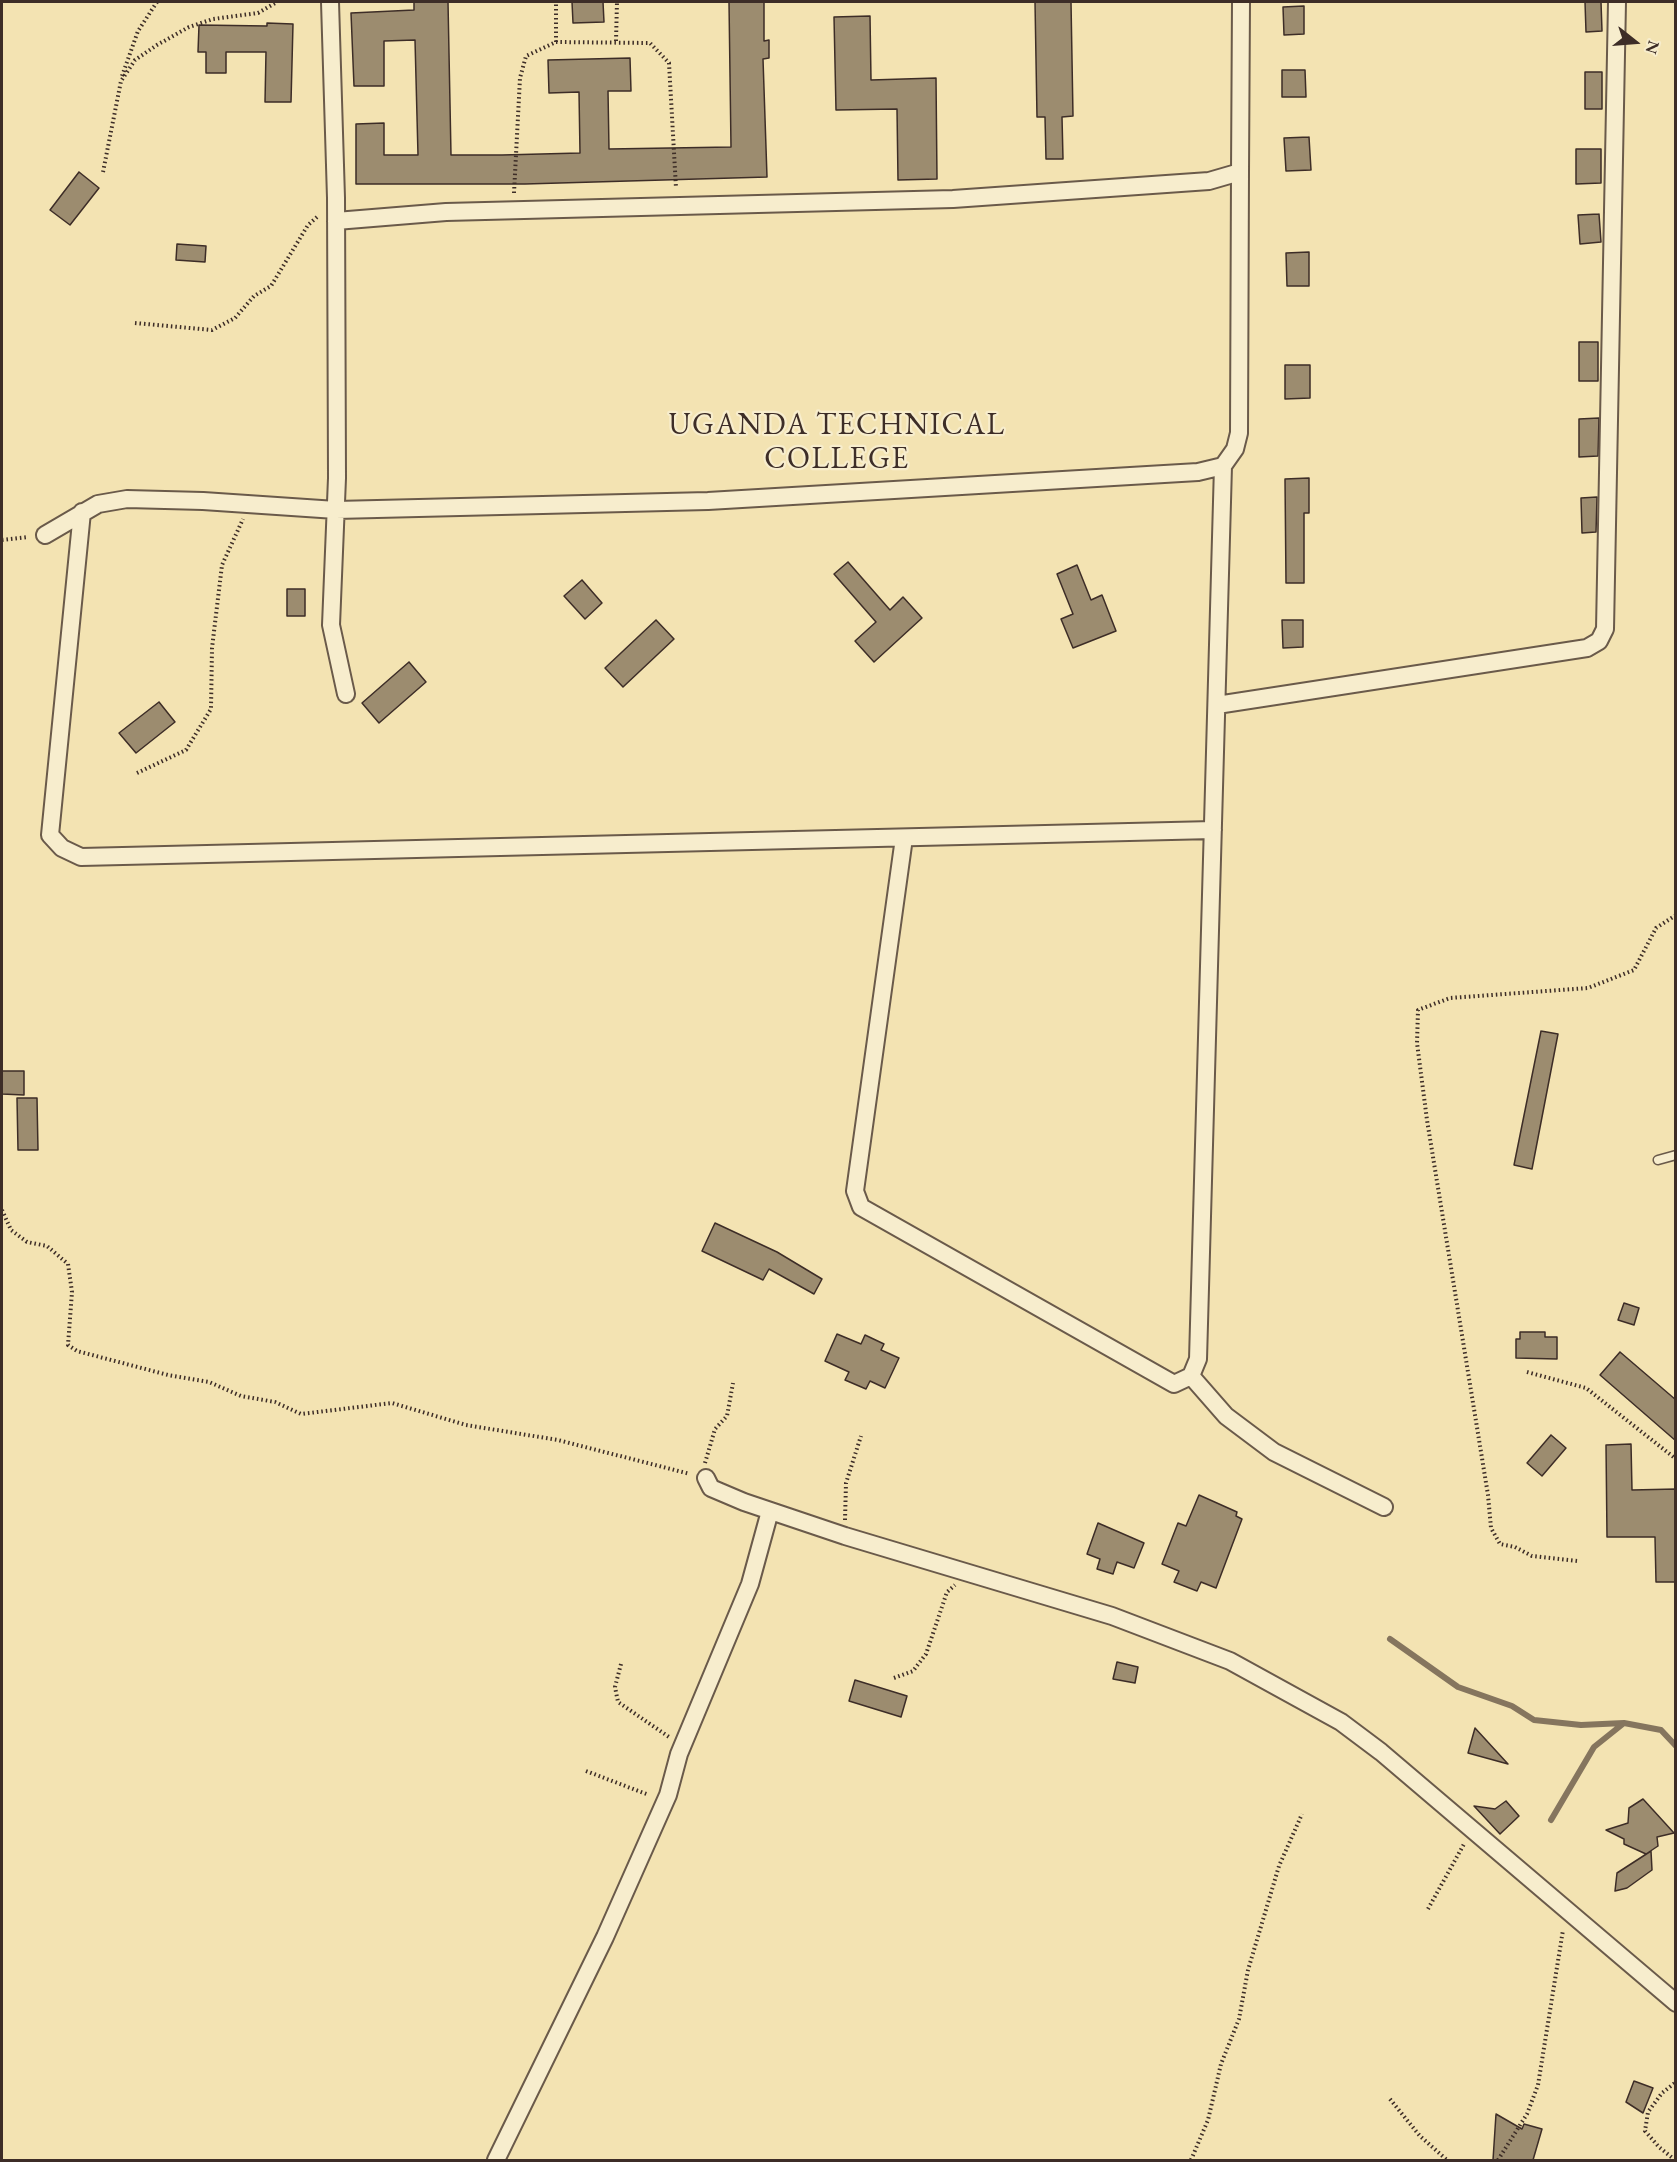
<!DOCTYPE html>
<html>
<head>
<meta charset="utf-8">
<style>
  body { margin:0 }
  #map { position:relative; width:1677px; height:2162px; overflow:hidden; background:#f3e3b2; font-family:"EB Garamond",serif }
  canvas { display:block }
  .frame { position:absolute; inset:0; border:3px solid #3d2d27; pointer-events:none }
  .north { position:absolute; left:1605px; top:12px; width:60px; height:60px; -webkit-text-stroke:4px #f7edcd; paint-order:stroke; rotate:107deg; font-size:16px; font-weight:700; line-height:24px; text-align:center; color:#3d2d27 }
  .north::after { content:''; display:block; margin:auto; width:21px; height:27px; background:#3d2d27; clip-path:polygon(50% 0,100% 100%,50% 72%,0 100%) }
</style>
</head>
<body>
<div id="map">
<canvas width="1677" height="2162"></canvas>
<div class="frame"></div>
<div class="north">N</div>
</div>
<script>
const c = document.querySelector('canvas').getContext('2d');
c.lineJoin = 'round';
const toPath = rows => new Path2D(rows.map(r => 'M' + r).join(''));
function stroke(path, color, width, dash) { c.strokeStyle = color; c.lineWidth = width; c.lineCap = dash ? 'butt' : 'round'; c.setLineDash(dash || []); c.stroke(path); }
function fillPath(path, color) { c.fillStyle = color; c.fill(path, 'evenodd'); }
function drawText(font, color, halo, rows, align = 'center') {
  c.font = font + ' "EB Garamond",serif'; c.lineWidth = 4.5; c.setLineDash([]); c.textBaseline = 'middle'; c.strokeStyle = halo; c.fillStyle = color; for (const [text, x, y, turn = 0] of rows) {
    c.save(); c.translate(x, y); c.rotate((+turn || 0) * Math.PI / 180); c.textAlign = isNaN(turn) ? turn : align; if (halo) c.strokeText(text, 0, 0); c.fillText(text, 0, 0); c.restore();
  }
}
const stream = toPath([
  [1390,1639,1458,1687,1512,1706,1534,1720,1581,1725,1624,1723],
  [1551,1820,1594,1747,1624,1723,1661,1730,1676,1746]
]);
const building = toPath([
  [414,2,448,2,451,155,502,155,580,153,579,92,549,93,548,60,630,58,631,91,608,91,609,149,731,147,729,2,764,2,764,41,769,40,769,58,763,59,767,177,525,184,356,184,356,124,384,123,384,155,418,155,415,40,384,41,384,86,354,86,351,13,414,10,414,2],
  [572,2,603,2,604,22,573,23,572,2],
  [1035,2,1071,2,1073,116,1062,117,1063,159,1046,159,1045,117,1037,117,1035,2],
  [1585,2,1601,2,1602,31,1586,32,1585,2],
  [1304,6,1304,34,1284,35,1283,7,1304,6],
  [870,16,871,80,936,78,937,179,898,180,897,109,836,110,834,17,870,16],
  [267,23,293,24,291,102,265,102,266,52,226,52,226,73,206,73,206,52,198,52,199,25,267,26,267,23],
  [1282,70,1305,70,1306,97,1282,97,1282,70],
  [1585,72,1602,72,1602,109,1585,109,1585,72],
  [1309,137,1311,170,1286,171,1284,138,1309,137],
  [1576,149,1601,149,1601,183,1576,184,1576,149],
  [79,172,99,188,70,225,50,210,79,172],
  [1599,214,1601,242,1580,244,1578,215,1599,214],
  [177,244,206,246,205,262,176,260,177,244],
  [1309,252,1309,286,1287,286,1286,253,1309,252],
  [1579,342,1598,342,1598,381,1579,381,1579,342],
  [1285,365,1310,365,1310,398,1285,399,1285,365],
  [1599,418,1598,456,1579,457,1579,419,1599,418],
  [1309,478,1309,513,1304,513,1304,583,1286,583,1285,479,1309,478],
  [1597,497,1596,532,1582,533,1581,498,1597,497],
  [848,562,890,610,903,597,922,618,874,662,855,641,876,622,834,574,848,562],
  [1077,565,1091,600,1102,595,1116,631,1073,648,1061,619,1073,614,1057,574,1077,565],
  [582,580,602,603,585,619,564,596,582,580],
  [287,589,305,589,305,616,287,616,287,589],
  [656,620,674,639,623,687,605,668,656,620],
  [1282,620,1303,620,1303,647,1283,648,1282,620],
  [409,662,426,682,379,723,362,703,409,662],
  [159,702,175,722,136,753,119,733,159,702],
  [1541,1031,1558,1034,1532,1169,1514,1165,1541,1031],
  [2,1071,24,1071,24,1095,2,1094,2,1071],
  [17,1098,37,1098,38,1150,18,1150,17,1098],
  [715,1223,777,1252,822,1279,814,1294,769,1269,763,1280,702,1251,715,1223],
  [1624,1303,1639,1308,1634,1325,1618,1320,1624,1303],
  [1520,1332,1545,1332,1545,1337,1557,1337,1557,1359,1516,1358,1516,1339,1520,1339,1520,1332],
  [837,1334,861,1344,865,1335,884,1344,881,1350,899,1358,885,1388,870,1381,866,1389,845,1380,849,1372,825,1361,837,1334],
  [1620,1352,1676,1400,1676,1441,1600,1375,1620,1352],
  [1551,1435,1566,1448,1542,1476,1527,1463,1551,1435],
  [1631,1444,1632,1490,1676,1489,1676,1582,1656,1582,1655,1537,1607,1537,1606,1445,1631,1444],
  [1199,1495,1237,1512,1236,1516,1242,1519,1216,1588,1201,1582,1197,1591,1174,1582,1179,1571,1162,1564,1178,1523,1186,1526,1199,1495],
  [1098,1523,1144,1543,1134,1568,1117,1562,1113,1574,1097,1569,1100,1559,1087,1554,1098,1523],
  [1117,1662,1138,1667,1135,1683,1113,1679,1117,1662],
  [855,1680,907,1696,901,1717,849,1701,855,1680],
  [1475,1728,1508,1764,1468,1753,1475,1728],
  [1643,1799,1674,1833,1657,1837,1658,1846,1646,1854,1624,1844,1624,1839,1606,1830,1628,1823,1629,1808,1643,1799],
  [1506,1801,1519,1816,1500,1834,1474,1806,1495,1809,1506,1801],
  [1651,1851,1652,1870,1627,1888,1615,1891,1617,1873,1651,1851],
  [1634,2081,1653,2088,1643,2113,1626,2102,1634,2081],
  [1496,2114,1522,2129,1524,2124,1542,2129,1533,2160,1493,2160,1496,2114]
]);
const path = toPath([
  [616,41,617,2],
  [556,42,556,2],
  [122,76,138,31,157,2],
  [103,172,121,81,135,60,157,45,189,27,213,19,258,13,277,2],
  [514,193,520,78,526,56,556,42,650,43,669,63,676,188],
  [135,323,212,330,235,318,254,296,271,286,308,225,318,216],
  [2,540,28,537],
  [137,773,186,750,211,709,212,648,222,565,243,519],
  [2,1210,11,1230,27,1242,47,1246,68,1264,72,1292,68,1345,77,1351,168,1375,209,1382,241,1396,275,1402,301,1414,392,1403,466,1425,558,1440,690,1474],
  [1527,1372,1586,1388,1676,1459],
  [705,1463,715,1429,727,1416,733,1383],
  [845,1520,846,1483,861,1436],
  [1577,1561,1532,1556,1515,1547,1500,1544,1491,1528,1488,1495,1427,1120,1417,1043,1418,1010,1450,998,1588,988,1634,970,1656,928,1676,915],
  [621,1664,615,1687,618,1702,669,1737],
  [894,1678,913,1671,926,1654,947,1592,955,1585],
  [586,1771,649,1795],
  [1428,1909,1464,1844],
  [1390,2099,1420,2136,1447,2160],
  [1191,2160,1208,2120,1221,2064,1239,2019,1248,1970,1279,1866,1302,1814],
  [1498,2160,1527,2114,1538,2085,1563,1930],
  [1675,2160,1659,2147,1645,2131,1648,2112,1662,2093,1676,2082]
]);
const lane = toPath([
  [1658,1160,1676,1155]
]);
const street = toPath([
  [330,2,336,198,337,478,331,625,346,694],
  [336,221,446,212,953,199,1209,181,1240,172,1241,2],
  [82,512,50,835,62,848,81,857,1213,830],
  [45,535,98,504,127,499,203,501,336,510,708,501,1198,472,1223,466,1235,449,1239,433,1240,172],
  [1217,705,1587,648,1599,641,1605,629,1617,2],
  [904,838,855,1191,861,1207,1174,1384,1191,1376,1198,1359,1223,466],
  [1191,1376,1226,1416,1274,1452,1384,1507],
  [706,1478,711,1488,744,1502,845,1536,1112,1616,1230,1661,1341,1722,1381,1752,1676,2003],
  [496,2160,605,1937,668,1795,679,1754,750,1584,770,1511]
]);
const quarterNames = [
  ["UGANDA TECHNICAL",837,426],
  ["COLLEGE",837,460]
];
stroke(stream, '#85755e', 6);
fillPath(building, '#9c8c6f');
stroke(building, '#3d2d27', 1.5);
stroke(lane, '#6a5a4a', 11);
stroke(street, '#6a5a4a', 20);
stroke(path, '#3d2d27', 4, [1.5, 3]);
stroke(lane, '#f7edcd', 8);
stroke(street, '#f7edcd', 16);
c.letterSpacing = '1.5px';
drawText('30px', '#3d2d27', '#f7edcd', quarterNames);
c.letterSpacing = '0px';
</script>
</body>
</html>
